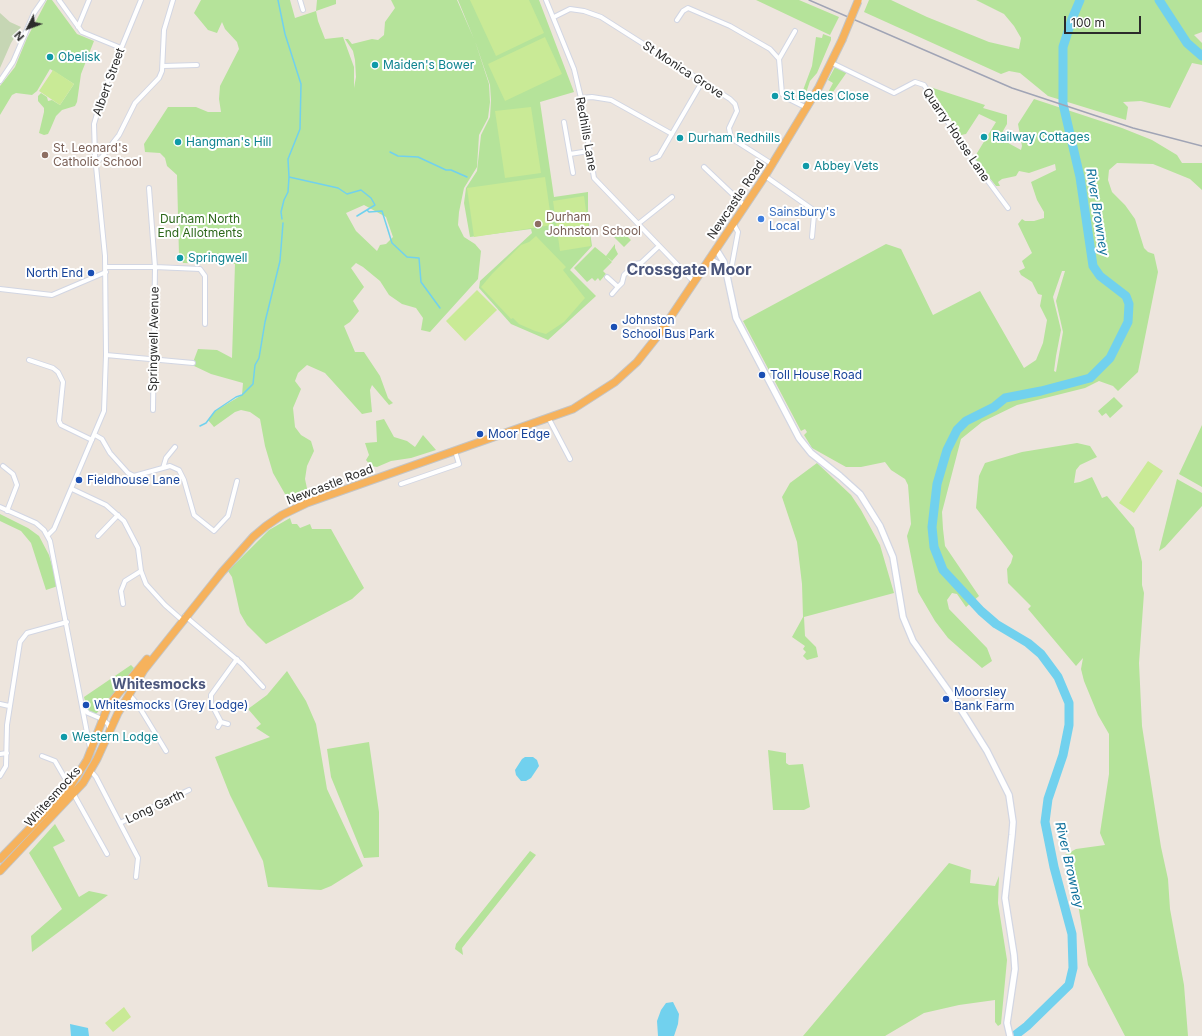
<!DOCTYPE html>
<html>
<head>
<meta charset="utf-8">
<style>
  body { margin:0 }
  #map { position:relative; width:1202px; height:1036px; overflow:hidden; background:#ede5dd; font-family:Inter,sans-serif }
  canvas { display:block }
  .north { position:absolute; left:8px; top:8px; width:40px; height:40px; -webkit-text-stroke:3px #fff; paint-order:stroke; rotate:228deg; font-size:11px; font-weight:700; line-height:16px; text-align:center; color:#2b2b2b }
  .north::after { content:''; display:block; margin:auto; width:14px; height:18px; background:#2b2b2b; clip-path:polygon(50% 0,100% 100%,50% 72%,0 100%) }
  .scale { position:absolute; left:1064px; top:16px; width:77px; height:18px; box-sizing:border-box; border:2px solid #2b2b2b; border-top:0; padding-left:5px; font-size:12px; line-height:14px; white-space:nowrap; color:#2b2b2b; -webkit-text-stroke:3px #fff; paint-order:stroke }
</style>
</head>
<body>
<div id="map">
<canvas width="1202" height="1036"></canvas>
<div class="north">N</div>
<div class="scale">100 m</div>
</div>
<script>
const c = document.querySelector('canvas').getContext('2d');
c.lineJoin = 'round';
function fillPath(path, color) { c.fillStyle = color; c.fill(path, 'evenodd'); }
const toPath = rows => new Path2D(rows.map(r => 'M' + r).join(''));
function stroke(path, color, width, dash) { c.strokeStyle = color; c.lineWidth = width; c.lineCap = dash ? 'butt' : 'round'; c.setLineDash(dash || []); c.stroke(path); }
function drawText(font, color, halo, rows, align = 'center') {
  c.font = font + ' Inter,sans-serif'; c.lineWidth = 4; c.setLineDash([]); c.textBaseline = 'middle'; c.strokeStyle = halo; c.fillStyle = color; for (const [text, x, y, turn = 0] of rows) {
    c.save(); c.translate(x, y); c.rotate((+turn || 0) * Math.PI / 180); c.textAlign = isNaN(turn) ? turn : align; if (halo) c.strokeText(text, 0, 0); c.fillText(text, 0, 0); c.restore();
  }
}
const green = toPath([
  [47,0,52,0,77,34,94,41,81,74,77,102,75,106,62,110,56,116,50,130,48,134,44,135,39,133,44,112,44,108,38,101,38,96,41,93,47,97,48,101,52,100,60,105,74,84,50,69,37,91,32,95,16,93,12,95,0,115,0,86,15,67,27,38],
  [201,0,290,0,295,18,316,11,317,0,336,0,336,4,316,11,318,21,325,39,343,37,354,67,354,88,356,77,355,60,353,51,345,39,348,39,352,44,372,39,378,40,384,35,385,22,395,8,391,0,457,0,474,39,458,0,539,0,574,92,540,102,554,197,588,192,588,218,592,246,570,270,596,296,548,340,511,324,479,288,480,281,532,233,531,229,470,237,464,203,466,188,477,171,481,135,490,117,491,100,490,85,475,41,489,84,490,102,488,118,479,135,477,167,464,188,459,212,458,225,464,237,475,244,481,251,478,279,430,332,421,330,423,318,416,308,402,304,389,295,380,281,363,267,356,263,351,268,364,287,353,301,359,311,350,322,344,326,355,352,364,352,380,376,388,398,393,403,389,405,372,385,370,390,372,412,362,414,325,373,307,365,298,373,295,381,301,389,293,408,295,427,301,435,311,441,314,451,307,466,305,479,308,493,289,501,273,473,265,446,260,419,250,412,241,410,235,412,214,427,208,420,215,411,242,395,243,383,211,374,192,365,198,349,217,350,232,358,235,264,183,263,183,256,179,256,177,175,167,166,165,158,160,153,145,152,144,144,168,107,196,107,208,112,221,112,219,99,220,86,239,49,237,42,225,29,222,22,217,33,208,30,194,13],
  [364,205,386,217,393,237,386,244,380,245,377,251,356,231,346,213],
  [756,0,799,0,839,17,830,35],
  [869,0,891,0,927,17,989,42,1019,49,1021,38,1014,26,1004,14,976,0,1202,0,1202,32,1194,35,1202,43,1202,65,1192,63,1170,108,1141,101,1123,102,1128,107,1126,120,1048,96,1020,73,1009,71,1001,74,864,12],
  [823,34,831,37,831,40,817,73,810,81,803,102,799,101,812,66,816,37,822,38],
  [835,67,847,72,828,99,825,98,833,83,828,80],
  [930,87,985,105,983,108,1007,115,1007,124,999,138,1021,150,1022,146,1018,124,1034,99,1122,128,1152,140,1177,155,1182,163,1202,163,1202,190,1190,179,1153,164,1117,163,1109,170,1108,180,1112,192,1125,205,1135,219,1144,248,1148,252,1154,254,1158,272,1138,372,1118,391,1113,386,1099,381,1085,388,1017,405,982,422,961,439,942,512,943,529,945,546,979,596,966,607,957,594,952,593,947,600,949,609,987,648,992,661,982,668,948,638,935,621,918,592,907,536,911,524,908,485,905,479,891,470,885,462,861,467,846,467,812,448,804,435,807,432,805,429,801,431,743,321,886,244,901,249,933,315,980,291,1024,368,1036,360,1043,343,1047,320,1040,306,1042,295,1038,294,1032,282,1021,275,1019,271,1025,268,1022,261,1032,253,1018,224,1022,219,1025,221,1034,221,1044,218,1044,212,1037,200,1031,182,1056,170,1055,164,1029,173,1019,171,1016,176,1002,179,998,182,1000,186,996,186,974,158,996,122,979,114,966,134,961,135],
  [1062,271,1065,271,1056,301,1063,332,1056,372,1054,371,1056,356,1061,330,1053,297],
  [618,227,631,240,624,247,611,234],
  [615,244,615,248,618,254,612,261,607,257,612,262,603,271,606,274,600,281,598,278,595,281,592,278,587,282,574,268,595,247,606,256],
  [1114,397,1123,406,1110,418,1106,413,1102,416,1098,411],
  [384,419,394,437,407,441,415,447,423,435,436,450,411,458,391,461,377,467,371,466,366,460,369,455,365,443,377,442,376,421],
  [1202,425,1202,487,1179,474],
  [1077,443,1090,446,1097,457,1080,465,1076,470,1074,483,1080,482,1092,477,1102,498,1107,496,1134,528,1142,562,1142,585,1144,593,1139,663,1142,726,1161,847,1168,879,1170,909,1184,985,1188,1036,1125,1036,1088,965,1079,910,1063,856,1076,849,1105,845,1100,833,1109,774,1109,734,1098,715,1084,681,1081,669,1083,658,1076,666,1028,609,1031,606,1008,583,1007,569,1011,563,1013,556,976,508,979,476,985,463,1022,452],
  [817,463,851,495,861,510,880,545,894,593,804,617,805,636,816,647,818,657,807,660,803,656,806,652,803,649,805,646,792,637,803,617,802,584,797,542,782,497,790,483],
  [1177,479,1202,493,1202,506,1165,547,1159,551],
  [0,514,28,528,39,536,49,555,58,586,46,590,31,543,21,531,0,521],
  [290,518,292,524,297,524,300,528,310,524,312,529,331,529,364,588,352,599,266,644,247,625,240,613,232,577,228,571,269,530],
  [131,665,134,668,115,692,96,714,90,713,87,709,84,697],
  [287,671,306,701,316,724,327,789,363,866,331,886,321,890,268,887,263,861,230,795,215,757,270,737,256,728,261,724,248,709,267,695],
  [369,742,379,812,379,857,364,858,331,777,327,749],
  [768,750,786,753,786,763,789,765,803,764,810,807,804,810,773,810],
  [55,824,65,841,53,847,79,897,89,891,108,895,32,952,31,936,62,909,29,853],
  [530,851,536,855,462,948,463,955,455,949,456,944],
  [949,863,971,870,970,883,995,886,999,876,998,903,1007,960,1001,1024,998,1026,995,1022,995,1000,959,1005,924,1013,885,1036,803,1036]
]);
const cemetery = toPath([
  [0,13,10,22,21,27,11,43,0,68]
]);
const pitch = toPath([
  [470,0,529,0,544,33,496,56],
  [545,37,562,74,505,101,488,64],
  [53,70,74,84,60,105,39,91],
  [531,107,541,173,505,178,495,111],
  [545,177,552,225,474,237,467,188],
  [584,196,591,246,560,251,553,201],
  [536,236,566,267,563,270,585,298,564,322,546,334,535,331,519,324,513,318,511,319,481,287,492,274,521,245,529,242],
  [477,290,497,310,465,341,446,321],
  [1148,461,1163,471,1134,513,1119,503],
  [124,1007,131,1017,113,1032,105,1023]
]);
const water = toPath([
  [525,757,533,757,537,760,539,766,531,778,526,781,521,781,516,775,515,770,522,759],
  [673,1002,679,1014,678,1024,674,1036,658,1036,657,1021,661,1010,666,1003],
  [70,1024,88,1028,89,1036,71,1036]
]);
const stream = toPath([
  [278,0,285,34,301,84,300,129,288,159,289,177,338,188,347,194,361,190,371,198,375,205,357,216],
  [390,152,398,156,418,157,446,170,451,170,467,177],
  [367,210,369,212,382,211,392,243,407,257,419,258,421,282,440,308],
  [282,219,281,212,284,200,288,192,289,177],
  [200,426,206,423,215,411,236,397,242,395,253,384,255,365,259,358,265,322,280,261,283,223]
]);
const river = toPath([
  [1159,0,1187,43,1202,56],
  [1014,1036,1027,1026,1069,985,1073,968,1072,934,1054,867,1045,822,1048,799,1063,755,1069,725,1069,703,1058,677,1041,654,1028,643,996,624,981,611,943,570,934,547,932,527,937,484,947,450,957,430,966,421,994,407,1005,398,1041,391,1090,378,1110,358,1128,322,1129,304,1126,296,1100,276,1093,266,1080,177,1063,104,1063,47,1072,19,1080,0]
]);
const minor = toPath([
  [59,0,82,32,121,48],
  [300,0,303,10],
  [546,0,574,69,581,98,594,178,694,282],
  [554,17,570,9,584,11,601,17,730,99,735,104,737,111,729,128,731,138,772,164],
  [677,20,683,11,688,8,730,26,770,49,779,59,782,94,785,97,807,108],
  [78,27,89,0],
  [779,59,795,31],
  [832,63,894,93,915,82,924,85,971,158,1008,208],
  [163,66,197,65],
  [0,81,13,62,34,13,43,0],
  [581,98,592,97,611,100,672,134],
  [564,122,573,173],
  [570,154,589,151],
  [652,159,659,156,702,82],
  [95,163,102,157,119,135,135,103,159,78,162,71,164,30,173,0],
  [704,167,745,206],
  [765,176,812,209,814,215,812,237],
  [149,188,155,267,153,410],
  [638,224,672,197],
  [106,267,155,267,200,269,205,276,205,324],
  [726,272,731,270,738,232,733,223],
  [607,277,618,287,622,283,624,275,635,264,641,263,659,246],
  [0,289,52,295,106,272],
  [612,294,618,287],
  [106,355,193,363],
  [29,360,53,368,58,372,63,382,59,421,61,425,92,440],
  [549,419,570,459],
  [95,435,102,439,110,453,128,473,134,476,170,466,179,470,184,480,194,515,214,531,228,516,237,481],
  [3,466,13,474,17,485,7,511],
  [163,468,166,458,175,447],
  [401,484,459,464,455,451],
  [72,489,106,505,124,521,138,548,141,571,146,584,165,605,182,620],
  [0,507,36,523,44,530,50,541,90,748],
  [48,535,54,529,104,411,106,355,105,256,95,156,94,124,104,90,141,0],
  [98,536,118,515],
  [123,604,121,591,125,581,141,571],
  [185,616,242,664,263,687],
  [129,694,138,705,166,751],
  [0,704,9,706],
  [83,708,88,713,102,719,108,724,110,730],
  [221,722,228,724],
  [218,727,221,722,211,703,211,695,237,659],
  [0,754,7,753],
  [42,756,55,761,70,787],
  [91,771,96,777,138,858,136,877],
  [0,776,6,766,7,725,20,642,27,633,67,622],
  [73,793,107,854],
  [120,823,189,790]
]);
const tertiary = toPath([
  [716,249,724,262,736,318,799,438,811,453,840,476,860,494,880,526,893,557,903,617,913,641,955,700,987,751,1009,795,1013,822,1012,835,1005,898,1014,955,1015,969,1007,1023,1010,1036],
  [709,259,725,268]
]);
const trunk = toPath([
  [0,859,70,787,87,760,108,706,147,659],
  [0,871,83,783,97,759,118,713,144,670,222,572,253,537,266,526,282,515,307,503,573,409,615,382,637,362,660,333,765,176,819,87,842,40]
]);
const rail = toPath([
  [809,0,1012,88,1133,128,1202,146]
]);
const trunkBridge = toPath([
  [842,40,858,1]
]);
const markers = [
  [50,57,4,"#0f9aa8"],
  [375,65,4,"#0f9aa8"],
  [775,96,4,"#0f9aa8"],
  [984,137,4,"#0f9aa8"],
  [680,138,4,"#0f9aa8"],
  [178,142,4,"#0f9aa8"],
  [45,155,4,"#8d6e63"],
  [806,166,4,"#0f9aa8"],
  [761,219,4,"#3f7fe0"],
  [538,224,4,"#8d6e63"],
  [180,258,4,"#0f9aa8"],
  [91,273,4,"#1a4fb4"],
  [614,327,4,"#1a4fb4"],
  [762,375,4,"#1a4fb4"],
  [480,434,4,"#1a4fb4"],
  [79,480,4,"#1a4fb4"],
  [946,699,4,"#1a4fb4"],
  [86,705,4,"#1a4fb4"],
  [64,737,4,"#0f9aa8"]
];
const cultureNames = [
  ["Obelisk",58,57],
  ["Maiden's Bower",383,65],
  ["St Bedes Close",783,96],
  ["Railway Cottages",992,137],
  ["Durham Redhills",688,138],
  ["Hangman's Hill",186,142],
  ["Abbey Vets",814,166],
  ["Springwell",188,258],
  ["Western Lodge",72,737]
];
const streetNames = [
  ["St Monica Grove",683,70,33],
  ["Albert Street",109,82,-70],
  ["Redhills Lane",586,134,80],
  ["Quarry House Lane",956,135,56],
  ["Newcastle Road",736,200,-56],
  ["Springwell Avenue",154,339,-89],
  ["Newcastle Road",330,485,-21],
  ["Whitesmocks",53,797,-48],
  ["Long Garth",155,807,-25]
];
const educationNames = [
  ["St. Leonard's",53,148],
  ["Catholic School",53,162],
  ["Durham",546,217],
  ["Johnston School",546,231]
];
const shopNames = [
  ["Sainsbury's",769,212],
  ["Local",769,226]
];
const parkNames = [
  ["Durham North",200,219],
  ["End Allotments",200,233]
];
const transitNames = [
  ["North End",83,273,"right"],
  ["Johnston",622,320],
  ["School Bus Park",622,334],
  ["Toll House Road",770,375],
  ["Moor Edge",488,434],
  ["Fieldhouse Lane",87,480],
  ["Moorsley",954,692],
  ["Bank Farm",954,706],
  ["Whitesmocks (Grey Lodge)",94,705]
];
const waterNames = [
  ["River Browney",1097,212,81],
  ["River Browney",1069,865,77]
];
const quarterNames = [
  ["Whitesmocks",159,685]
];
const districtNames = [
  ["Crossgate Moor",689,270]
];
fillPath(green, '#b5e39a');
fillPath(cemetery, '#c6d6b4');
fillPath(pitch, '#c9ea96');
fillPath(water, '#71d1ee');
stroke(stream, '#71d1ee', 1.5);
stroke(river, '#71d1ee', 9);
stroke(minor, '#d2d6e3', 6);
stroke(tertiary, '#d2d6e3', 8);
stroke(trunk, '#c4c4c4', 9);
stroke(minor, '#fff', 4);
stroke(tertiary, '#fff', 5.5);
stroke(trunk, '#f6b25c', 7);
stroke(rail, '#a0a4b5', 1.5);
stroke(trunkBridge, '#c4c4c4', 9, []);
stroke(trunkBridge, '#f6b25c', 7);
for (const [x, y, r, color] of markers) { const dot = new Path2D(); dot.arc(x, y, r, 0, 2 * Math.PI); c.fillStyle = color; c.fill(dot); stroke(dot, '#fff', 1.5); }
drawText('12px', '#0d838f', '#fff', cultureNames, 'left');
drawText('12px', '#2b2b2b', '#fff', streetNames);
drawText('12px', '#785e54', '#fff', educationNames, 'left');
drawText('12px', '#366cbe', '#fff', shopNames, 'left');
drawText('12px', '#2d681b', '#fff', parkNames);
drawText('12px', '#164399', '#fff', transitNames, 'left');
drawText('italic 13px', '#0e709b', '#fff', waterNames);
drawText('bold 14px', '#4b567c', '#fff', quarterNames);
drawText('bold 16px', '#4b567c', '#fff', districtNames);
</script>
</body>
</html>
